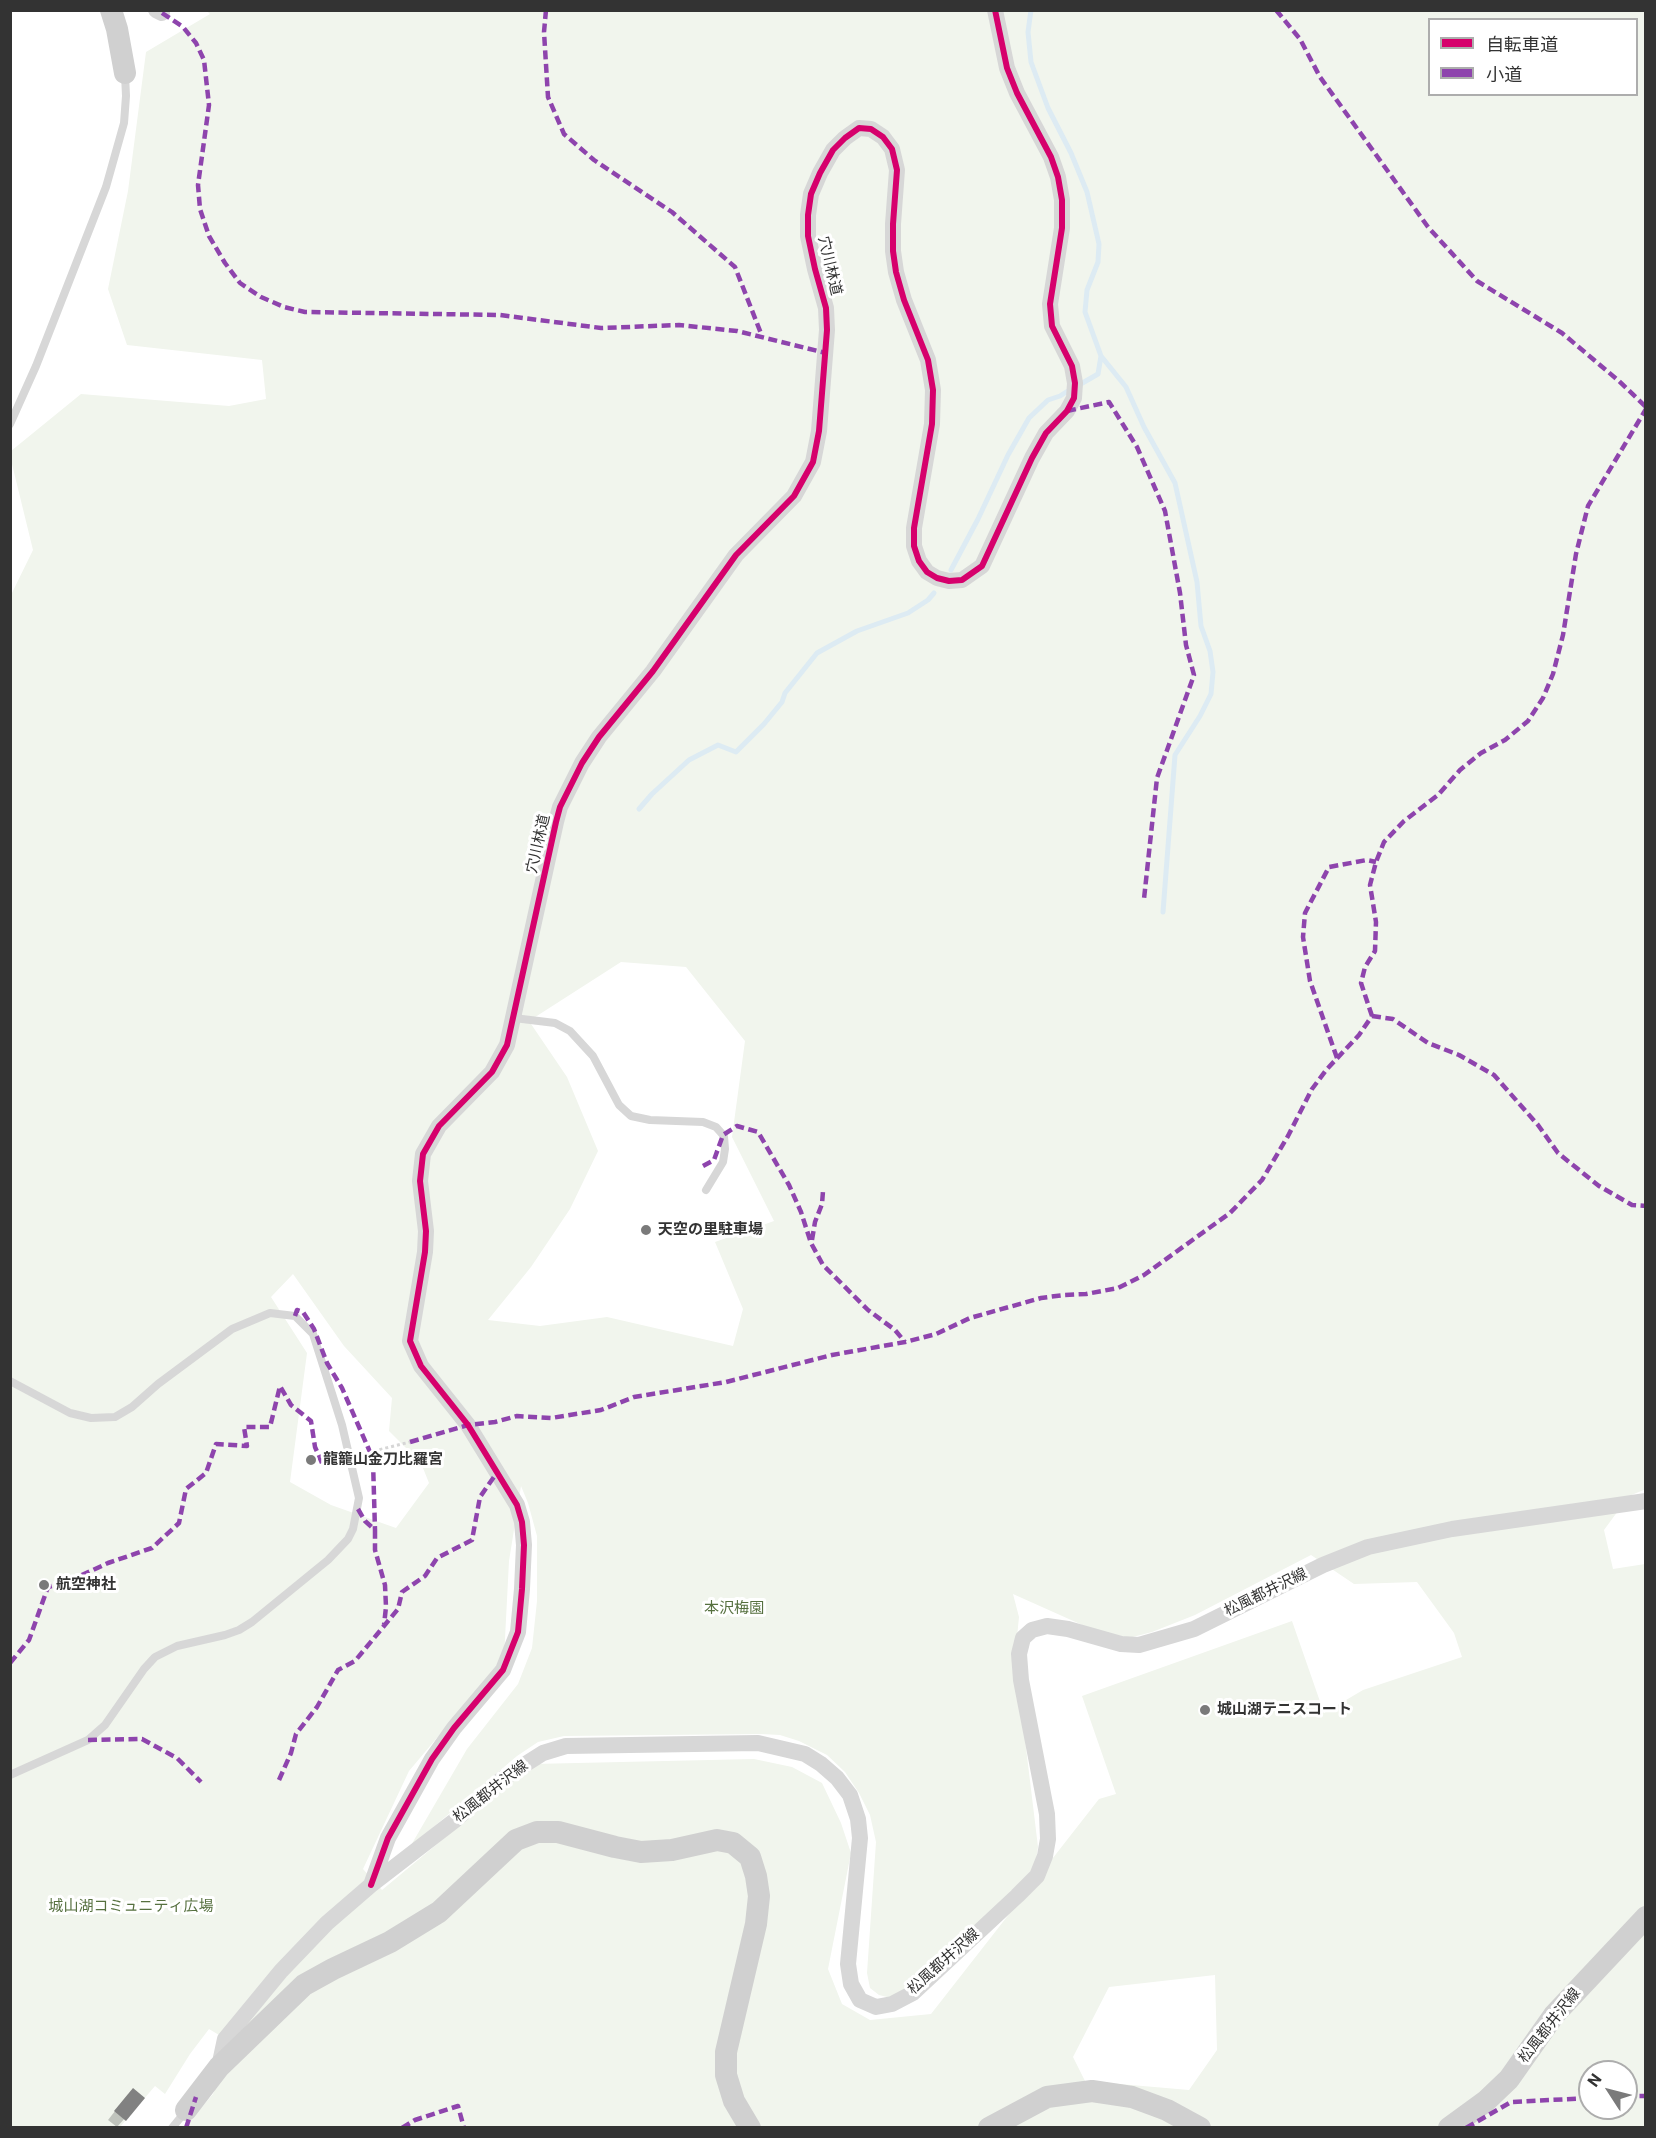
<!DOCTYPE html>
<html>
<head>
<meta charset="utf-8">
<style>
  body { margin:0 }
  #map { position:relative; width:1656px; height:2138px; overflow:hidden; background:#fff; font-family:Roboto,"Noto Sans JP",sans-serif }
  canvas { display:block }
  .frame { position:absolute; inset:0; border:12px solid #333; pointer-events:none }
  .legend { position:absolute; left:1428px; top:18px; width:210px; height:78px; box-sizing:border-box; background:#fff; border:2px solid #adadad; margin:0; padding:8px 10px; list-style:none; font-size:18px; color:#333 }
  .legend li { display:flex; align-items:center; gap:12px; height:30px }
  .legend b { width:30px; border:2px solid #adadad }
  .north { position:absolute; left:1578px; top:2060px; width:60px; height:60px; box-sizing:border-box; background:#fff; border:2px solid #adadad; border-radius:50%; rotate:306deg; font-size:16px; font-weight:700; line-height:24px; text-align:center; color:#333 }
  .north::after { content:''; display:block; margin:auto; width:21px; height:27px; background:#7a7a7a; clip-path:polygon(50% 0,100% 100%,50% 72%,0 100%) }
</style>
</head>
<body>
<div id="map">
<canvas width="1656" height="2138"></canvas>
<div class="frame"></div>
<ul class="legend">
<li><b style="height:8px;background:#d6006c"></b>自転車道</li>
<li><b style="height:8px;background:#8e44ad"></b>小道</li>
</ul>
<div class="north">N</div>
</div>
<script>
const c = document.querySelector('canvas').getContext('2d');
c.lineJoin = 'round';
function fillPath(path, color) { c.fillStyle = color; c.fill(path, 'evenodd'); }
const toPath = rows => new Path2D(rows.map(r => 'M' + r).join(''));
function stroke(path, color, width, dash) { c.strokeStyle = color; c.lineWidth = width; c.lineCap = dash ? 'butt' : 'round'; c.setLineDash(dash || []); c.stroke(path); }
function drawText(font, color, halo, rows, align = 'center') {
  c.font = font + ' Roboto,"Noto Sans JP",sans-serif'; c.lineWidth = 6; c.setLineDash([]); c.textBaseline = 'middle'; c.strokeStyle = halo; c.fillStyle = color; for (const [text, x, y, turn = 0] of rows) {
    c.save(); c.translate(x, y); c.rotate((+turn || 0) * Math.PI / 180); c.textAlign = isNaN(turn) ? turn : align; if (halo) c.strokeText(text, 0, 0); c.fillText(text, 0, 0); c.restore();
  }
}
const green = toPath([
  [207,11,1645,11,1646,1489,1629,1496,1604,1530,1613,1569,1645,1564,1645,2127,185,2127,213,2094,234,2044,209,2029,190,2054,165,2094,155,2086,120,2127,11,2127,10,597,33,550,11,460,11,451,81,394,229,406,266,399,262,360,127,345,108,289,128,191,146,52,210,14],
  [1430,20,1636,20,1636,94,1430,94],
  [621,962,686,967,745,1041,732,1137,774,1221,715,1242,743,1309,733,1346,607,1317,540,1326,488,1320,531,1267,570,1209,598,1151,567,1077,529,1021],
  [293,1274,344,1346,392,1398,389,1431,421,1463,429,1483,396,1528,331,1505,290,1482,307,1353,271,1297],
  [521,1486,528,1503,537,1536,537,1601,532,1648,518,1684,467,1749,410,1847,517,1756,538,1742,564,1736,761,1734,780,1735,799,1741,827,1755,845,1772,859,1793,870,1815,876,1842,867,1973,870,1988,879,1995,891,1998,924,1985,1029,1875,1036,1860,1038,1847,1015,1657,1019,1617,1013,1594,1089,1628,1129,1638,1152,1632,1195,1615,1311,1555,1354,1584,1417,1582,1454,1633,1462,1657,1363,1690,1324,1713,1292,1621,1082,1696,1116,1794,1099,1799,931,2014,870,2020,842,2004,828,1969,851,1853,841,1823,822,1783,792,1767,754,1759,533,1764,382,1890,363,1869,409,1771,504,1658,509,1561],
  [1215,1975,1217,2050,1189,2090,1085,2081,1073,2057,1109,1987],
  [1590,2072,1626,2072,1626,2108,1590,2108]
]);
const shadow = toPath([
  [126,2097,143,2098,117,2127,108,2120]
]);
const stream = toPath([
  [1031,10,1028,32,1031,62,1048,108,1071,153,1087,192,1099,244,1098,262,1087,290,1085,312,1101,356,1098,374,1079,385],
  [1101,356,1126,387,1144,427,1175,483,1197,582,1201,626,1210,651,1213,672,1211,694,1200,716,1175,755,1163,912],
  [951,570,978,519,1008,455,1029,418,1048,400,1060,396,1071,389],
  [639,809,652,794,689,760,718,745,736,752,764,724,782,702,785,693,817,653,857,631,908,613,928,600,934,593]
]);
const building = toPath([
  [133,2088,145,2098,126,2121,114,2111]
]);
const path = toPath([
  [362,1454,410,1442],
  [322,1463,338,1459]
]);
const lane = toPath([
  [10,424,36,366,106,187,124,123,126,96,125,74],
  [514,1018,555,1023,570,1031,593,1056,619,1105,631,1116,650,1120,703,1122,716,1127,724,1136,725,1149,723,1162,706,1190],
  [10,1381,70,1413,91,1418,115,1417,132,1407,158,1384,232,1329,270,1313,295,1316,313,1334,342,1425,359,1498,353,1529,348,1539,328,1560,252,1622,239,1630,225,1635,177,1646,155,1657,144,1669,105,1725,88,1740,10,1775],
  [172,2128,185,2112]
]);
const street = toPath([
  [156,10,162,13],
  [371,1885,388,1838,432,1759,454,1728,503,1670,518,1632,522,1589,524,1545,522,1522,517,1505,468,1425,421,1366,410,1341,425,1252,426,1231,420,1181,423,1154,439,1126,492,1072,507,1045,556,822,560,807,582,763,599,737,653,671,736,555,794,496,813,462,819,431,827,330,826,308,815,269,808,236,808,215,811,194,820,173,833,150,845,138,859,128,871,129,883,137,892,149,897,170,893,224,893,251,896,272,904,300,928,360,933,390,932,424,914,528,914,546,919,561,927,572,937,578,949,581,962,580,982,566,1032,458,1046,433,1067,411,1074,398,1075,383,1072,366,1052,326,1050,304,1062,228,1062,200,1058,177,1051,157,1017,93,1007,68,995,10],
  [219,2067,225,2039,281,1971,327,1923,371,1885,454,1821,502,1779,543,1753,566,1746,758,1743,805,1754,821,1764,837,1778,850,1795,858,1819,860,1838,848,1964,851,1984,860,2000,876,2007,892,2004,913,1993,1017,1896,1037,1876,1045,1856,1048,1839,1047,1814,1021,1680,1019,1654,1023,1638,1032,1630,1047,1626,1068,1629,1121,1644,1139,1645,1194,1629,1323,1565,1368,1547,1452,1529,1646,1501]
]);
const secondary = toPath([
  [111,10,117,29,125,73],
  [186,2110,219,2067,304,1985,333,1969,390,1942,439,1912,516,1840,537,1832,558,1832,615,1847,641,1852,672,1850,717,1840,733,1843,750,1857,756,1876,759,1896,756,1924,726,2052,726,2075,734,2101,750,2128],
  [989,2128,1047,2097,1092,2091,1132,2097,1167,2110,1200,2128],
  [1449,2128,1486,2101,1509,2079,1554,2015,1646,1917]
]);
const quiet = toPath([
  [546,10,544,32,548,97,564,134,594,160,672,212,735,267,762,336],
  [1276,10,1300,39,1320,77,1428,227,1477,281,1562,333,1619,381,1646,407],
  [162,13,183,27,196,43,204,60,209,105,198,185,200,209,209,236,225,263,240,283,261,297,284,307,305,312,500,315,601,328,679,325,737,331,826,353],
  [1067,411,1109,402,1137,447,1165,511,1180,593,1186,645,1194,675,1157,778,1144,899],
  [1372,1016,1361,983,1365,967,1375,951,1376,922,1370,885,1376,862,1384,842,1404,821,1438,795,1460,770,1481,753,1505,740,1528,721,1543,698,1553,674,1563,635,1576,554,1588,506,1646,409],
  [1372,1016,1393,1019,1428,1043,1459,1055,1494,1075,1538,1125,1558,1153,1599,1186,1632,1205,1646,1206],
  [1337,1058,1310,981,1303,937,1305,913,1329,867,1367,860,1376,862],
  [703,1166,714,1160,723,1135,737,1126,758,1132,789,1185,801,1212,811,1243,823,1265,868,1310,895,1330,905,1342],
  [812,1240,815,1222,822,1204,823,1191],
  [295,1316,297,1310,303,1312,314,1329,327,1363,342,1388,370,1452,373,1461,375,1530],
  [410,1442,468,1425,495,1422,517,1416,551,1418,601,1410,634,1397,726,1382,832,1355,905,1342,936,1334,970,1318,1041,1298,1064,1295,1086,1294,1118,1288,1144,1275,1230,1213,1262,1180,1288,1136,1312,1089,1327,1069,1359,1035,1372,1016],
  [358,1509,365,1521,375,1530,375,1550,385,1585,386,1607,384,1625],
  [10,1663,29,1640,48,1587,67,1582,108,1563,152,1548,179,1523,186,1489,206,1473,216,1444,247,1446,244,1427,270,1427,280,1386,291,1405,311,1421,315,1447,322,1463],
  [88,1740,142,1739,177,1758,201,1782],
  [279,1780,291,1753,296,1734,317,1707,338,1670,355,1661,398,1609,402,1592,425,1576,437,1558,472,1540,480,1497,498,1471],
  [1626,2096,1646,2096],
  [186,2128,196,2097],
  [402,2128,415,2120,458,2106,464,2128],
  [1466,2128,1511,2102,1590,2098]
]);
const cycleway = toPath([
  [371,1885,388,1838,432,1759,454,1728,503,1670,518,1632,522,1589,524,1545,522,1522,517,1505,468,1425,421,1366,410,1341,425,1252,426,1231,420,1181,423,1154,439,1126,492,1072,507,1045,556,822,560,807,582,763,599,737,653,671,736,555,794,496,813,462,819,431,827,330,826,308,815,269,808,236,808,215,811,194,820,173,833,150,845,138,859,128,871,129,883,137,892,149,897,170,893,224,893,251,896,272,904,300,928,360,933,390,932,424,914,528,914,546,919,561,927,572,937,578,949,581,962,580,982,566,1032,458,1046,433,1067,411,1074,398,1075,383,1072,366,1052,326,1050,304,1062,228,1062,200,1058,177,1051,157,1017,93,1007,68,995,10]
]);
const markers = [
  [646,1230,6,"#7a7a7a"],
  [311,1460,6,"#7a7a7a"],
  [44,1585,6,"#7a7a7a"],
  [1205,1710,6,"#7a7a7a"]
];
const streetNames = [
  ["穴川林道",829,266,77],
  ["穴川林道",539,844,-77],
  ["松風都井沢線",1266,1593,-26],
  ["松風都井沢線",491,1792,-38],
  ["松風都井沢線",944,1962,-42],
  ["松風都井沢線",1550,2026,-52]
];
const poiNames = [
  ["天空の里駐車場",658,1230],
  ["龍籠山金刀比羅宮",323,1460],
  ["航空神社",56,1585],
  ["城山湖テニスコート",1217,1710]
];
const parkNames = [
  ["本沢梅園",734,1609],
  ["城山湖コミュニティ広場",131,1907]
];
fillPath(green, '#f1f5ed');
fillPath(shadow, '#0003');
stroke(stream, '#ddebf3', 5);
fillPath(building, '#818181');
stroke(path, '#d6d6d6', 3, [3, 3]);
stroke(lane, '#d7d7d7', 8);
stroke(street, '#d7d7d7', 16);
stroke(secondary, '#d0d0d0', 22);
stroke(quiet, '#8e44ad', 4.5, [9, 4.5]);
stroke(cycleway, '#d6006c', 6);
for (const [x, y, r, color] of markers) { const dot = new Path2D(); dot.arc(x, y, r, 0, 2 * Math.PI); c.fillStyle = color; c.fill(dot); stroke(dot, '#fff', 2); }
drawText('15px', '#333', '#fff', streetNames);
drawText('bold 15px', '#333', '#fff', poiNames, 'left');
drawText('15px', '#56703f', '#fff', parkNames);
</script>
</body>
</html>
